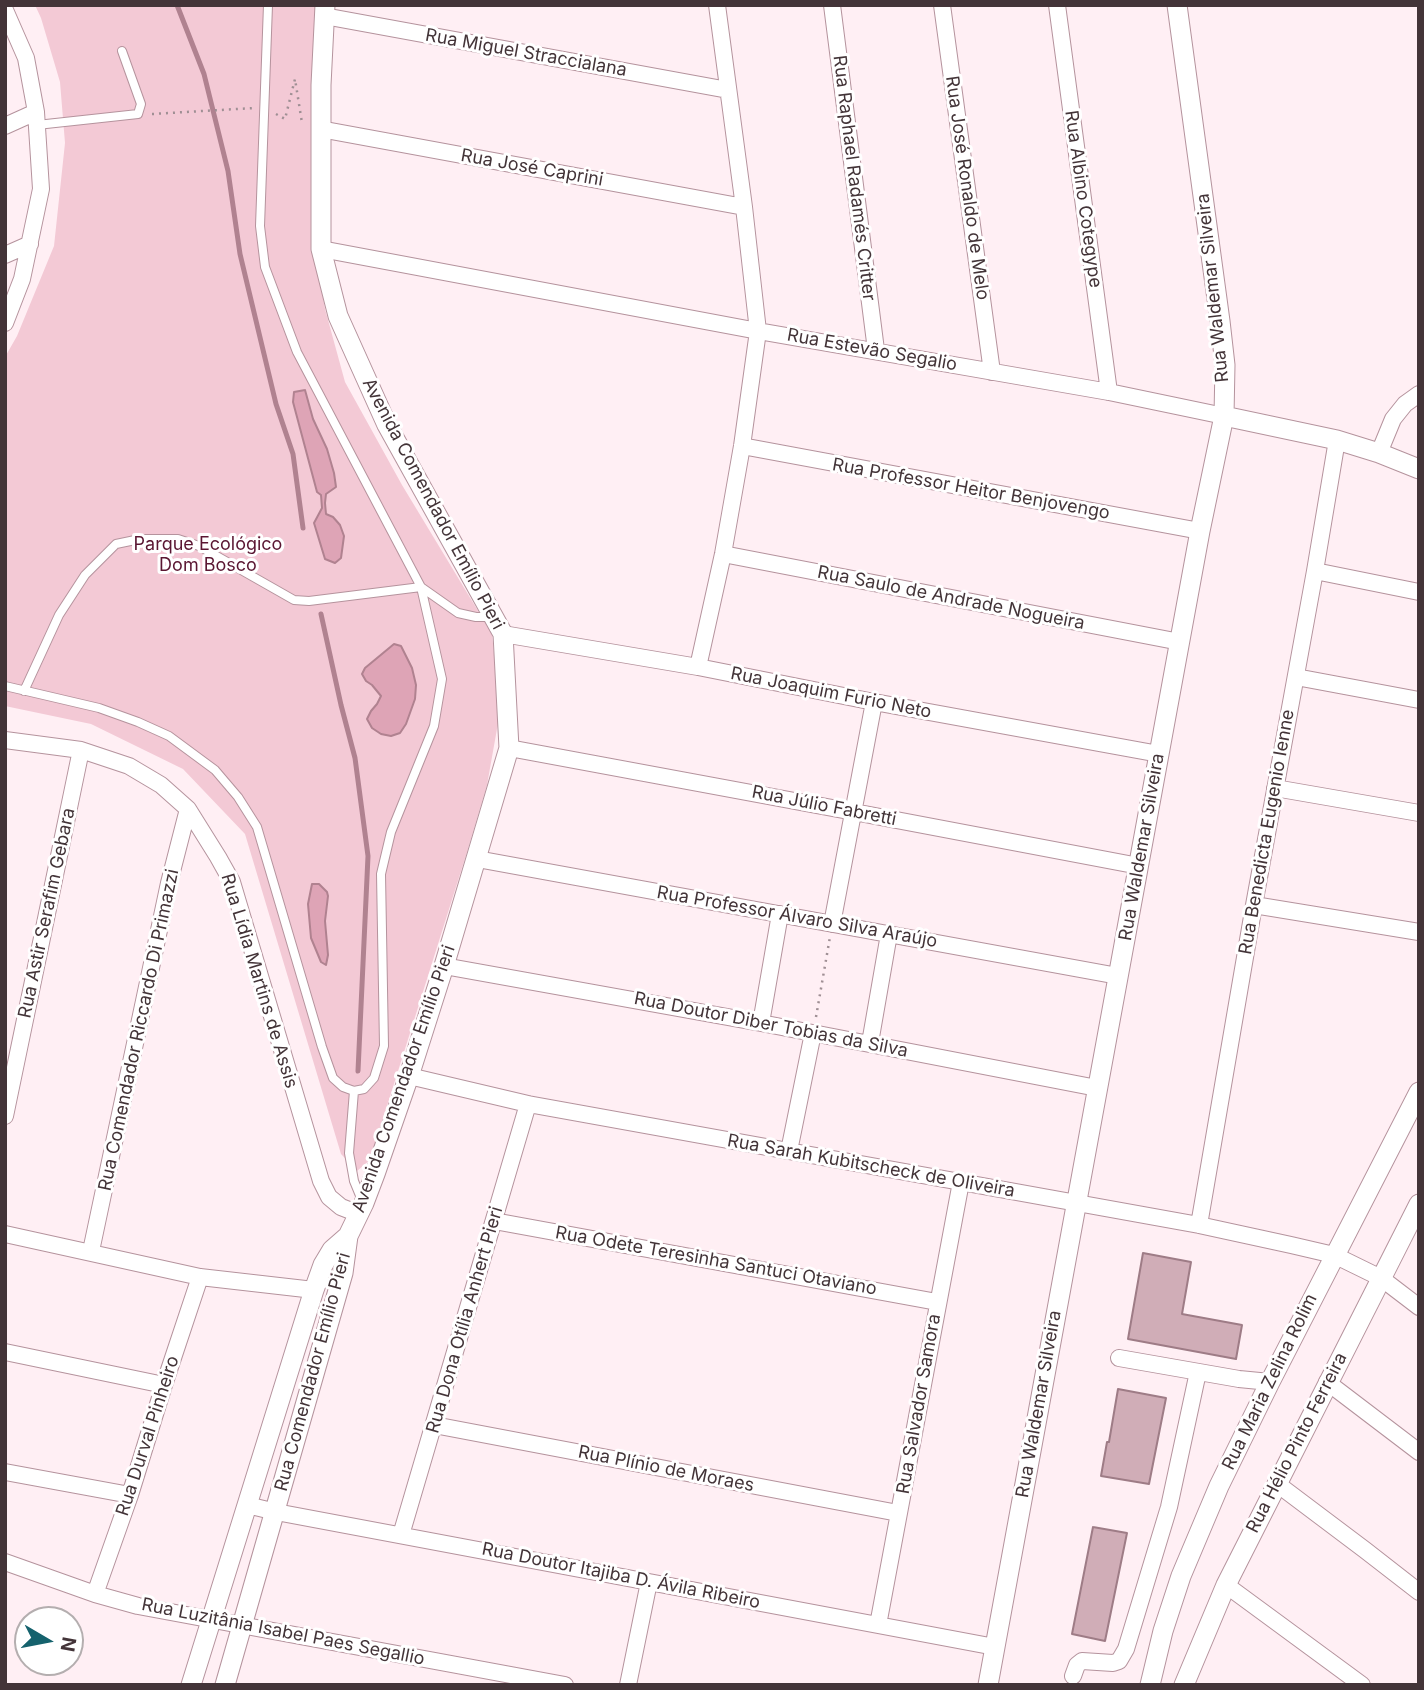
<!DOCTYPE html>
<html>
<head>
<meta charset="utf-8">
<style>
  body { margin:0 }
  #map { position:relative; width:1424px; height:1690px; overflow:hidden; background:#ffeff4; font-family:Inter,sans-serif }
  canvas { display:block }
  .frame { position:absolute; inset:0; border:7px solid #433438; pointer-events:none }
  .north { position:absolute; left:14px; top:1606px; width:70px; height:70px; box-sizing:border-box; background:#fff; border:2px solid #b4aeaf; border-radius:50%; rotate:100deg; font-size:19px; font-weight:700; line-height:28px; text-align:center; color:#433438 }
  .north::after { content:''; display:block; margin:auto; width:24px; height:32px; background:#15626d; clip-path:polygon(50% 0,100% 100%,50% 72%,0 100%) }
</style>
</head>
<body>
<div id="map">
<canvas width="1424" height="1690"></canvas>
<div class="frame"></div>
<div class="north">N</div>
</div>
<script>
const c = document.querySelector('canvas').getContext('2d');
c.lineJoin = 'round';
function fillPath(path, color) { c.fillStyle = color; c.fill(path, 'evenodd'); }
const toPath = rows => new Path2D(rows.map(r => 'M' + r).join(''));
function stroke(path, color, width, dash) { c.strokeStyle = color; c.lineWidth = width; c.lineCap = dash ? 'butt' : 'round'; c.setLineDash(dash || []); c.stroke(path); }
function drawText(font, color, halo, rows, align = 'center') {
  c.font = font + ' Inter,sans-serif'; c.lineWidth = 6; c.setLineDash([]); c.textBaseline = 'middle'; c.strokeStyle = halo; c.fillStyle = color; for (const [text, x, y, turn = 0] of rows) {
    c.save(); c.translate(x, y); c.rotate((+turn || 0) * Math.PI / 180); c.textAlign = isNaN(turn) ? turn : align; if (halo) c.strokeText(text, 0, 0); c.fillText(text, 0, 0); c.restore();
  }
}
const green = toPath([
  [35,5,321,5,315,254,325,309,345,382,402,485,492,634,500,712,487,785,467,852,370,1160,357,1171,341,1154,245,834,183,769,91,724,5,706,5,357,17,336,54,246,65,143,60,82,41,18]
]);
const water = toPath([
  [305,390,313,419,327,449,334,473,336,487,326,494,325,503,326,514,333,517,340,525,344,536,341,558,335,563,325,559,314,523,322,508,321,495,317,492,293,402,294,392,305,390],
  [394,644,401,646,412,668,416,685,415,699,406,724,400,733,391,736,381,734,372,728,367,719,371,711,377,704,381,696,372,685,366,681,362,674,365,668,394,644],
  [312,884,319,884,327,892,328,896,325,921,328,955,326,965,321,962,311,938,308,904,312,884]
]);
const stream = toPath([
  [177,5,204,74,228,171,240,254,276,404,293,454,303,528],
  [321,614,341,705,355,758,368,856,358,1071]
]);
const building = toPath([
  [1143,1253,1191,1262,1182,1314,1242,1325,1236,1359,1128,1339,1143,1253],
  [1118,1389,1166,1398,1149,1484,1101,1476,1107,1442,1109,1442,1118,1389],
  [1093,1527,1127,1533,1105,1641,1072,1634,1093,1527]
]);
const path = toPath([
  [152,114,254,108],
  [276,114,285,119,295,79,302,123],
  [816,1017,830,937]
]);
const service = toPath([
  [37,125,138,114,141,104,122,51],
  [5,686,99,708,138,722,169,736,215,770,238,797,257,827,322,1047,333,1078,343,1087,354,1091,364,1089,374,1078,384,1046,381,874,391,832,434,726,442,679,421,587,297,352,265,267,260,226,268,5],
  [24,691,59,615,85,575,116,544,140,539,178,539,199,546,294,600,309,601,421,587,458,613,476,617,493,617],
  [354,1091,349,1153,354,1181,361,1198]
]);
const minor = toPath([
  [832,5,876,350],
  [942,5,992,372],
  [1057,5,1109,392],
  [5,10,26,58,36,112,41,189,22,279,5,323],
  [324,16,728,90],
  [5,126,36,112],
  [320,129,744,207],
  [321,249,758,331,1109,392,1224,416],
  [5,255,30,244],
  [742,446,1200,531],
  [1379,453,1393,419,1405,404,1419,394],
  [723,554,1180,642],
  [1315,571,1419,592],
  [503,634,698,667,874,702,1159,754],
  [698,667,723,554,742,446,758,331,744,207,717,5],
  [1296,677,1419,700],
  [5,740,81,750,129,766,161,785,188,809,218,857,232,882,321,1181,329,1197,341,1207,359,1214],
  [509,748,854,812,1139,866],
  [1275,788,1419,813],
  [477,859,1118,976],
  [1254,905,1419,932],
  [832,924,874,702],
  [444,966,761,1023,1097,1088],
  [761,1023,780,914],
  [870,1043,889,934],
  [409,1076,528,1104,1199,1225,1291,1245,1334,1255,1381,1278,1419,1307],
  [5,1116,81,750],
  [789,1151,813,1033],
  [494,1221,937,1302],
  [1199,1225,1254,905,1315,571,1337,440],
  [5,1234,200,1277,314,1290],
  [91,1251,169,883,188,809],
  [5,1352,164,1385],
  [1119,1358,1239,1379,1270,1382],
  [1327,1382,1419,1452],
  [434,1425,898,1513],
  [5,1472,130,1495],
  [1276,1483,1365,1550,1419,1592],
  [247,1505,276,1512,995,1647],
  [401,1535,528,1104],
  [5,1562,95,1594,138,1606,565,1685],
  [1226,1585,1362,1685],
  [95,1594,130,1495,164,1385,200,1277],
  [878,1625,961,1182],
  [1073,1676,1077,1665,1082,1661,1113,1663,1119,1661,1126,1649,1169,1507,1198,1372],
  [628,1685,649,1582]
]);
const tertiary = toPath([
  [1224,416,1337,440,1379,453,1419,469],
  [191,1685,314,1290,323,1265,332,1250,348,1236],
  [225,1685,343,1273,348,1236,364,1203,375,1174,409,1076,444,966,509,748,503,634,387,425,338,316,321,249,321,85,325,5],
  [988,1685,1200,531,1224,416,1225,365,1220,321,1177,5],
  [1150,1685,1163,1631,1181,1576,1219,1486,1270,1382,1419,1092],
  [1184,1685,1226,1585,1419,1204]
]);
const streetNames = [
  ["Rua Miguel Straccialana",526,53,10],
  ["Rua José Caprini",532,168,10],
  ["Rua Raphael Radamés Critter",854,178,83],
  ["Rua José Ronaldo de Melo",967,188,82],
  ["Rua Albino Cotegype",1083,199,82],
  ["Rua Waldemar Silveira",1213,288,-96],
  ["Rua Estevão Segalio",872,350,10],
  ["Rua Professor Heitor Benjovengo",971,489,10],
  ["Avenida Comendador Emílio Pieri",433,504,62],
  ["Rua Saulo de Andrade Nogueira",951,598,11],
  ["Rua Joaquim Furio Neto",831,693,11],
  ["Rua Júlio Fabretti",824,806,11],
  ["Rua Benedicta Eugenio Ienne",1267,832,-80],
  ["Rua Waldemar Silveira",1142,847,-80],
  ["Rua Astir Serafim Gebara",47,913,-78],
  ["Rua Professor Álvaro Silva Araújo",797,917,10],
  ["Rua Lídia Martins de Assis",259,981,73],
  ["Rua Doutor Diber Tobias da Silva",771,1025,11],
  ["Rua Comendador Riccardo Di Primazzi",139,1030,-78],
  ["Avenida Comendador Emílio Pieri",404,1079,-71],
  ["Rua Sarah Kubitscheck de Oliveira",871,1166,10],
  ["Rua Odete Teresinha Santuci Otaviano",716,1261,10],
  ["Rua Dona Otília Anhert Pieri",465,1320,-74],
  ["Rua Comendador Emílio Pieri",313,1372,-75],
  ["Rua Maria Zelina Rolim",1270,1382,-64],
  ["Rua Salvador Samora",919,1404,-80],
  ["Rua Waldemar Silveira",1039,1404,-80],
  ["Rua Durval Pinheiro",148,1436,-72],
  ["Rua Hélio Pinto Ferreira",1297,1443,-63],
  ["Rua Plínio de Moraes",666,1469,11],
  ["Rua Doutor Itajiba D. Ávila Ribeiro",621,1576,11],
  ["Rua Luzitânia Isabel Paes Segallio",283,1632,11]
];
const parkNames = [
  ["Parque Ecológico",208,545],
  ["Dom Bosco",208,566]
];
fillPath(green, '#f3c9d5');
fillPath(water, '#dea4b6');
stroke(water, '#b08290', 2);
stroke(stream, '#b08290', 5);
fillPath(building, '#d0adb7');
stroke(building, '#9e7c86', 2);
stroke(service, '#b5939d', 10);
stroke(minor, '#b5939d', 18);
stroke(tertiary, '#b5939d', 21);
stroke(path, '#9f8f94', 2.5, [2, 5]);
stroke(service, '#fff', 8);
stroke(minor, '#fff', 16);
stroke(tertiary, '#fff', 19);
drawText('18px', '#433438', '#fff', streetNames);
drawText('18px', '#5a1632', '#fff', parkNames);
</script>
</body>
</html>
